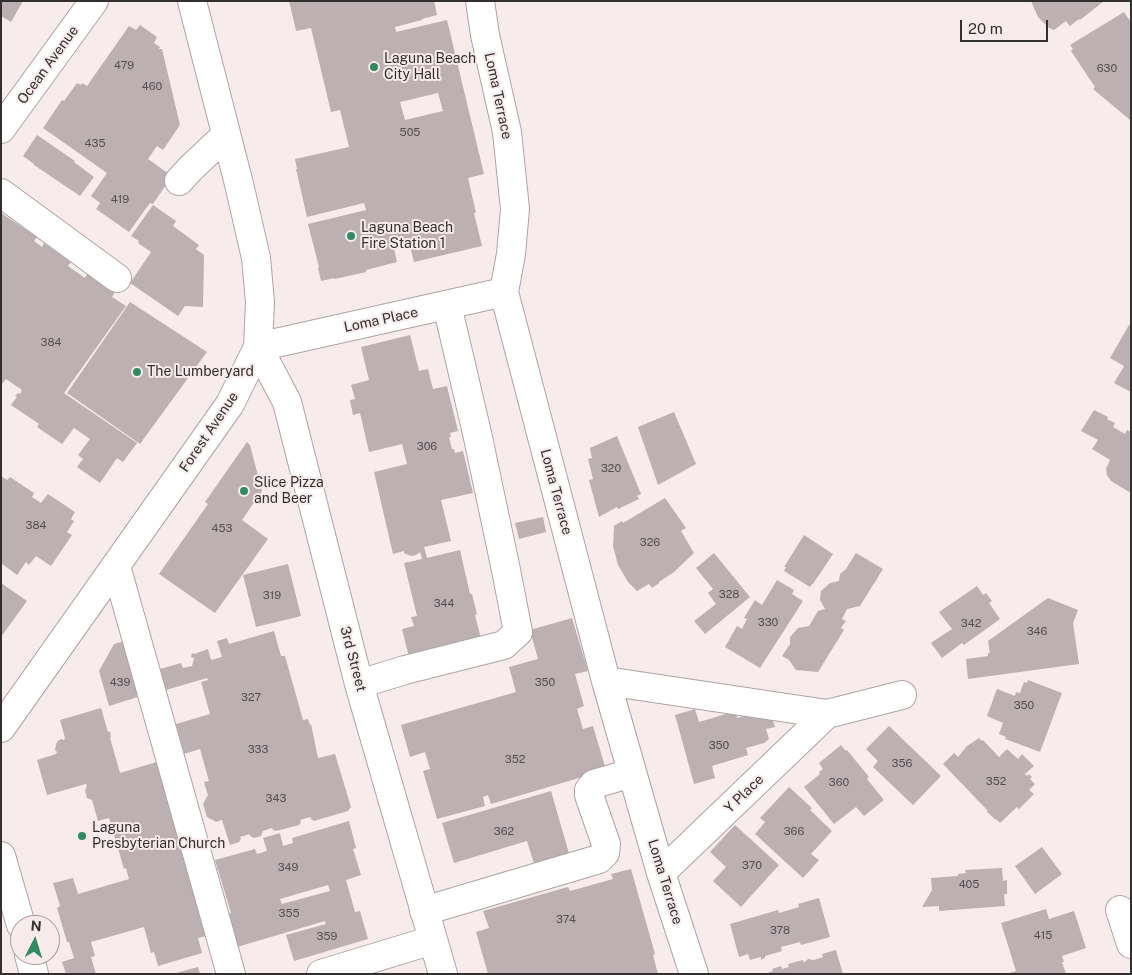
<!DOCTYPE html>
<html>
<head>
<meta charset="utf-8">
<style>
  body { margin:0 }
  #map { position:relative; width:1132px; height:975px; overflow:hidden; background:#f8ebec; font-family:"Public Sans",sans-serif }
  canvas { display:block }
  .frame { position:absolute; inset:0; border:2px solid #332e2f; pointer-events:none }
  .north { position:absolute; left:10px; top:915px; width:50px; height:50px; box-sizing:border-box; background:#f8ebec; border:1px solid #a99fa0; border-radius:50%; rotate:5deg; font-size:14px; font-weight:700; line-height:20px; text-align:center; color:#332e2f }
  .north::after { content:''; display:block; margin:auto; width:18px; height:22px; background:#318b61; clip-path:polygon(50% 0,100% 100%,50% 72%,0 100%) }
  .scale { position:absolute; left:960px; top:20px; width:88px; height:22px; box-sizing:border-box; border:2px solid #332e2f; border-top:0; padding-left:6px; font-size:15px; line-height:18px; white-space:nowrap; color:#332e2f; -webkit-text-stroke:4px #f8ebec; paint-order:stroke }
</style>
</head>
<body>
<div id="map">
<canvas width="1132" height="975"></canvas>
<div class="frame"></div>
<div class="north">N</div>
<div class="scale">20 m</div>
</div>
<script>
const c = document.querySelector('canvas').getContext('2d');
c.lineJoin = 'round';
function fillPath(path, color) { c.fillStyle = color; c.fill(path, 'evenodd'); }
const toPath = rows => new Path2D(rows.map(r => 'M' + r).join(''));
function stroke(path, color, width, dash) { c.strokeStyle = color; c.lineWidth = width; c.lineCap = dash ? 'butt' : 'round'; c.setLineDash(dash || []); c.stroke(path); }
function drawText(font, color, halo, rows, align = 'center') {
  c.font = font + ' "Public Sans",sans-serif'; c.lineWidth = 4; c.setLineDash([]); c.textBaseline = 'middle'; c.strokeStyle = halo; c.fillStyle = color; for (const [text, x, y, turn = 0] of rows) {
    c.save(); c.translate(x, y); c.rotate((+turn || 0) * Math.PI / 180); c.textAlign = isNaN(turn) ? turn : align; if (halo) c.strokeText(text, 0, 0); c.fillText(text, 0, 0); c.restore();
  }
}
const building = toPath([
  [1,1,23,1,11,22,1,16],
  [289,1,434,1,437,15,422,19,422,20,395,27,396,32,447,20,484,174,468,178,476,213,474,213,482,246,414,262,410,246,401,248,400,247,394,249,397,262,366,270,366,272,335,279,334,278,321,281,318,268,319,267,308,224,366,210,364,203,307,217,296,169,297,169,295,159,349,147,340,110,331,112,311,28,296,31],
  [438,93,443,111,405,120,400,102],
  [1031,1,1104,1,1080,20,1079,19,1070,26,1066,21,1054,30,1049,28,1038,17],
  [1124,12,1131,22,1131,119,1130,120,1093,89,1095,87,1071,51,1073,49,1070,45],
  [140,25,157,37,154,43,160,47,159,49,162,49,180,125,163,150,157,146,148,159,172,176,153,204,150,203,129,232,96,209,100,203,91,196,107,173,43,128,62,100,64,101,77,83,81,85,82,83,87,86,129,26,136,30],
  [37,135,75,161,74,162,94,177,80,196,34,165,34,164,23,156],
  [153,205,176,221,173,226,199,245,196,249,204,255,203,307,185,306,178,316,130,283,151,252,138,243,139,241,131,236],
  [1,213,37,237,34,241,42,247,44,243,71,262,68,266,85,278,88,273,115,292,112,297,126,306,64,393,137,443,123,462,117,458,100,483,77,467,83,459,78,455,90,439,74,428,62,444,37,427,39,424,11,405,17,397,15,396,18,393,20,394,22,390,6,379,1,385],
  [130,302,207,352,140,444,67,393],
  [1129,325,1131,326,1131,392,1114,383,1124,366,1110,358],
  [410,335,419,371,428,369,433,389,447,386,458,431,450,433,451,437,449,437,452,449,454,449,455,453,463,451,473,493,441,500,451,541,424,547,427,558,460,550,470,594,472,594,477,614,475,615,481,639,409,657,402,629,414,626,411,617,417,616,404,563,422,559,420,552,416,555,411,556,404,553,404,551,393,554,374,472,407,464,402,444,369,452,360,413,353,415,350,400,355,399,351,385,369,380,361,347],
  [1094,410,1108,417,1107,419,1115,423,1113,427,1125,434,1127,430,1131,432,1131,493,1111,481,1107,475,1106,469,1110,460,1092,449,1098,440,1081,431],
  [674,412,696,464,658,485,638,427],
  [617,436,641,494,637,496,639,499,618,509,617,507,599,517,589,480,593,479,588,459,592,458,590,448],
  [247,442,250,445,262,491,242,520,268,539,215,613,159,574,208,504,205,502],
  [1,476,7,480,10,477,34,493,32,497,41,503,48,494,75,512,71,519,74,521,67,532,72,535,51,566,36,556,29,565,26,562,17,575,1,563],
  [665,498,686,528,681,531,694,553,674,572,659,582,659,583,652,588,649,584,637,591,628,582,618,565,613,546,614,526,622,521,623,523],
  [543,517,546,532,519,539,515,523],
  [804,535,833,554,813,584,812,584,810,587,784,571,786,567,784,567],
  [714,553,750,597,705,634,694,621,716,604,708,593,713,589,696,568],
  [856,553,883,569,860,606,847,609,842,619,846,621,841,628,844,630,818,672,796,670,789,660,782,656,790,644,790,637,798,628,809,626,818,611,825,609,820,600,821,591,830,583,839,581,840,574,846,569],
  [288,564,301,616,256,627,243,575],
  [777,580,794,590,792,594,803,601,760,668,725,647,737,626,742,629,747,619,744,618,755,600,762,605],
  [1,583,27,601,1,637],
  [977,586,983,595,986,593,992,601,989,603,1000,619,964,645,962,643,942,658,931,643,952,629,939,612],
  [1048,598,1078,610,1073,623,1079,664,968,679,966,659,988,656,988,653,990,653,988,641],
  [572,618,588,671,575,674,584,706,577,709,583,729,593,726,606,770,491,804,488,795,483,797,485,806,437,819,423,771,430,769,425,752,410,757,401,725,516,692,509,667,538,659,530,630],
  [274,631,281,656,285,656,303,720,308,719,310,725,311,724,318,758,335,754,351,807,348,811,314,821,311,819,310,817,300,820,301,822,299,825,276,831,273,830,272,828,263,831,261,836,254,838,250,836,250,834,240,837,241,839,239,842,230,845,222,820,216,822,207,817,203,804,208,795,204,782,209,781,200,749,184,754,176,724,210,714,201,682,208,680,207,678,166,690,164,684,159,686,156,676,161,674,160,669,181,663,183,668,192,666,194,658,191,657,192,653,194,654,208,649,211,660,222,657,217,641,227,638,229,644],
  [121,642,125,644,141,696,109,706,99,671,114,644],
  [1028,680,1062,693,1040,752,1005,739,1006,737,999,734,1003,723,987,716,997,689,1015,696,1016,692,1020,693,1024,682,1027,683],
  [101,708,108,732,110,731,111,737,110,738,120,773,160,761,210,935,198,938,202,953,158,966,154,952,151,953,144,927,91,942,95,956,91,957,96,974,66,974,62,962,74,958,69,942,67,942,57,908,60,906,53,883,73,878,78,894,129,879,126,868,124,869,109,818,98,821,92,800,87,798,85,790,87,786,86,784,47,795,37,760,56,754,57,752,55,750,56,744,58,741,61,739,64,740,65,738,60,720],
  [695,709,699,722,736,711,737,718,754,713,771,715,775,727,766,729,769,739,764,743,746,748,748,755,712,766,715,778,694,784,675,715],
  [889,726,941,776,913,805,873,767,878,761,866,749],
  [979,738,982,741,983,740,999,757,1007,749,1018,759,1022,754,1034,766,1025,774,1027,776,1029,774,1032,777,1030,779,1035,784,1029,790,1034,794,1019,809,1017,807,1000,823,996,819,996,820,987,812,988,811,943,764,954,753,958,757,967,746],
  [841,745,846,751,847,750,869,777,867,779,884,800,864,816,856,807,834,824,804,787,820,774,819,772,823,769,819,763],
  [789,787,812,808,810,810,832,831,811,854,819,860,803,878,755,834,765,822,760,818],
  [551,791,570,857,535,867,527,841,454,863,442,823],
  [349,821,356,848,353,849,361,875,346,880,355,912,360,911,368,939,294,961,286,935,326,924,325,921,237,947,228,914,231,913,215,860,255,849,257,854,267,851,263,838,280,833,283,846,293,843,292,838],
  [328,885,330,891,282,904,280,899],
  [735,825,779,865,741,907,713,881,726,867,710,852],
  [1042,847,1062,874,1035,894,1015,866],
  [1002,868,1003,881,1007,880,1007,894,1004,894,1005,906,939,911,939,906,922,907,932,890,931,878,958,876,958,874,966,873,965,870],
  [631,869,655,954,653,955,658,974,488,974,476,932,489,928,483,911,568,887,570,891,613,879,611,874],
  [819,898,830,937,801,945,800,942,781,947,782,951,765,956,765,958,761,960,761,957,750,960,748,954,739,957,730,924,778,910,779,913,799,907,798,904],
  [1046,909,1049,919,1074,911,1086,948,1062,956,1064,962,1062,962,1066,974,1006,974,1016,971,1001,923],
  [836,950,843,974,764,974,773,971,772,969,781,966,782,969,789,967,788,964,803,960,804,963,808,959,814,960,823,957,822,954],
  [198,967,200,974,176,974,176,973]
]);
const minor = toPath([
  [480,1,485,35,507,132,515,209,511,254,504,292,606,681,661,873,694,974],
  [1,129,94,1],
  [179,181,191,168,226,135],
  [1,193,117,278],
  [258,347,287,402,359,684,443,974],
  [258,347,504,292],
  [116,566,231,974],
  [606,681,827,714,902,695],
  [359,684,405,670,504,645,518,632,506,570,477,433,447,305],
  [1,728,230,404,258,347,260,302,256,258,239,184,192,1],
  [1,856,21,925],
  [661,873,827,714],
  [1120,910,1131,944],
  [424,911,599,859,605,853,606,844,589,795,589,790,594,784,632,773],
  [29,955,34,974],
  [321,974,433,940]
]);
const markers = [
  [374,67,5,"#318b61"],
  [351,236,5,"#318b61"],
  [137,372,5,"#318b61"],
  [244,491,5,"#318b61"],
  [82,836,5,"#318b61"]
];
const numberNames = [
  ["479",124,66],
  ["630",1107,69],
  ["460",152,87],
  ["505",410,133],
  ["435",95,144],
  ["419",120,200],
  ["384",51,343],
  ["306",427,447],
  ["320",611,469],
  ["384",36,526],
  ["453",222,529],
  ["326",650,543],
  ["328",729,595],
  ["319",272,596],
  ["344",444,604],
  ["330",768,623],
  ["342",971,624],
  ["346",1037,632],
  ["439",120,683],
  ["350",545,683],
  ["327",251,698],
  ["350",1024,706],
  ["350",719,746],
  ["333",258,750],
  ["352",515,760],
  ["356",902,764],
  ["352",996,782],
  ["360",839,783],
  ["343",276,799],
  ["362",504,832],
  ["366",794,832],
  ["370",752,866],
  ["349",288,868],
  ["405",969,885],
  ["355",289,914],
  ["374",566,920],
  ["378",780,931],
  ["415",1043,936],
  ["359",327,937]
];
const poiNames = [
  ["Laguna Beach",384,59],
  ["City Hall",384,75],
  ["Laguna Beach",361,228],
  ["Fire Station 1",361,244],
  ["The Lumberyard",147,372],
  ["Slice Pizza",254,483],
  ["and Beer",254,499],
  ["Laguna",92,828],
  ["Presbyterian Church",92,844]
];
const streetNames = [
  ["Ocean Avenue",48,65,-54],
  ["Loma Terrace",498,96,78],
  ["Loma Place",381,320,-12],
  ["Forest Avenue",209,432,-56],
  ["Loma Terrace",556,492,75],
  ["3rd Street",353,659,75],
  ["Y Place",744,794,-44],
  ["Loma Terrace",665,882,73]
];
fillPath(building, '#bcb0b2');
stroke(minor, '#afa3a4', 30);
stroke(minor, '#fff', 28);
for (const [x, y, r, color] of markers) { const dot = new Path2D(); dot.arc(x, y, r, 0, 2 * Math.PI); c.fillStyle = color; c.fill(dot); stroke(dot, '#f8ebec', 2); }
drawText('11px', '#554e50', null, numberNames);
drawText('14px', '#332e2f', '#f8ebec', poiNames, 'left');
drawText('14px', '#332e2f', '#f8ebec', streetNames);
</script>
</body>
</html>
